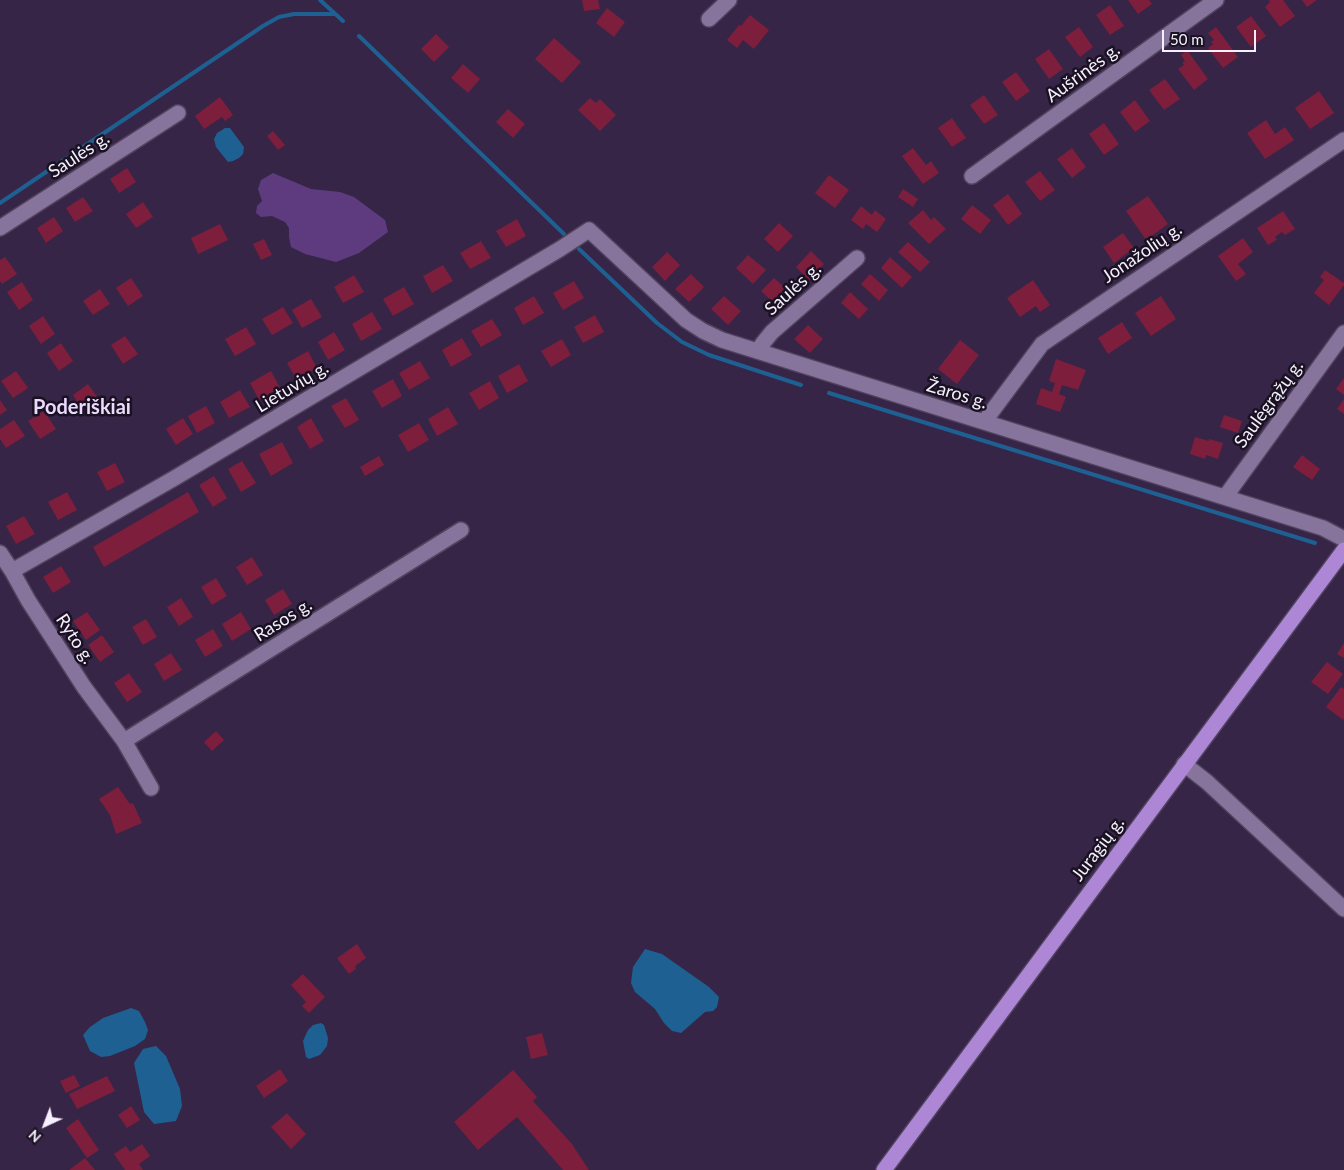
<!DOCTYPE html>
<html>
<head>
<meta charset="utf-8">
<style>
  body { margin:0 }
  #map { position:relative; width:1344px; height:1170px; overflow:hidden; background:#362547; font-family:Lato,sans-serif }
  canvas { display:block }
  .north { position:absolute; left:20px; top:1100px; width:50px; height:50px; -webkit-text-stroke:4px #1a1222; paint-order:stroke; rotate:223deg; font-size:14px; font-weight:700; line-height:20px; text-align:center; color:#f6f0fe }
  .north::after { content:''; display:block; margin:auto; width:18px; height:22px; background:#f6f0fe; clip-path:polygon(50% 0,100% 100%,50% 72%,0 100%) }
  .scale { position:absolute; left:1162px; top:30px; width:94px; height:22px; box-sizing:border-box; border:2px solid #f6f0fe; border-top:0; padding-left:6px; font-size:15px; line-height:18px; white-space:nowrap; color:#f6f0fe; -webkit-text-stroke:4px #1a1222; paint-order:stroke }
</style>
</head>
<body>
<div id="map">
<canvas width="1344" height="1170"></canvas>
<div class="north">N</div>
<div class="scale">50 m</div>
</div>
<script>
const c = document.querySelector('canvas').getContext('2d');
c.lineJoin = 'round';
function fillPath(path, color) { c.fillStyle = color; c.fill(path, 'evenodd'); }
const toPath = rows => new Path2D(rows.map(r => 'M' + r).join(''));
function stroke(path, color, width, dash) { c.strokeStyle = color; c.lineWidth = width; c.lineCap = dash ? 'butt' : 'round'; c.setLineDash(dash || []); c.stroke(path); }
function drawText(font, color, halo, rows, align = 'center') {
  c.font = font + ' Lato,sans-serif'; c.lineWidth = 5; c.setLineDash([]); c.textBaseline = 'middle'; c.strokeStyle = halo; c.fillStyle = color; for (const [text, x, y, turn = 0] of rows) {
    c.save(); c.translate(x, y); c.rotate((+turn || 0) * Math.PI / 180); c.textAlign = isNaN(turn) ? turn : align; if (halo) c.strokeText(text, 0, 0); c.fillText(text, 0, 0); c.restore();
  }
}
const green = toPath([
  [273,173,311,189,340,192,354,197,385,220,388,232,359,253,336,262,305,254,291,247,289,237,289,228,285,222,272,216,261,217,256,213,257,206,262,201,258,189,261,180]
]);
const water = toPath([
  [225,128,230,128,244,147,243,154,239,158,233,161,228,162,216,147,214,139,217,133],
  [645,949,662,954,709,987,719,997,717,1007,713,1011,705,1012,681,1033,672,1031,664,1023,655,1009,635,992,631,983,633,967],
  [131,1008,139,1011,145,1022,148,1030,145,1039,135,1046,110,1056,101,1057,90,1051,83,1035,90,1027,103,1018],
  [321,1023,324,1025,328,1038,327,1046,320,1055,309,1059,306,1057,303,1041,308,1030,313,1025],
  [156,1046,166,1056,180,1089,182,1106,176,1121,154,1124,144,1112,134,1063,143,1049]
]);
const stream = toPath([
  [320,0,343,21],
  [359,36,564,234],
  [0,203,263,26,279,17,294,14,335,14],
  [579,249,657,323,682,342,709,355,801,385],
  [829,393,1315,543]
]);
const building = toPath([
  [582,0,598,0,600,9,584,11],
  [1128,0,1149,0,1152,4,1138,14],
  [1269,0,1283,0,1295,16,1280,27,1265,7,1270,2],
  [1302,0,1317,0,1307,7],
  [1110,5,1124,26,1110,35,1096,15],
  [607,8,625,22,614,37,596,23],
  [750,15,769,30,754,49,743,40,737,48,727,40,739,25,741,26],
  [1251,16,1266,36,1251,47,1236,27],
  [1079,27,1093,47,1080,57,1065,37],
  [1216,27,1238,57,1223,68,1208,48,1213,44,1211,42,1214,40,1208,33],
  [436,34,449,47,434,62,421,49],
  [554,38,581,62,562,83,535,59],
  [1049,49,1063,69,1049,79,1035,59],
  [1187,50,1208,79,1194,90,1178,69,1184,65,1182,63,1185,61,1181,55],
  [463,64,480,79,468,93,451,78],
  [1016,72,1030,91,1016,101,1002,82],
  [1165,79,1180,99,1164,110,1149,90],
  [1319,91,1334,113,1310,129,1295,108],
  [984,95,998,115,984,124,970,105],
  [220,97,233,115,225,121,222,117,204,129,195,116],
  [590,98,596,103,600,99,616,115,600,131,578,110],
  [1135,100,1150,121,1135,132,1120,112],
  [508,109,525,124,513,138,496,122],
  [952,118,966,138,952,147,938,128],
  [1266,120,1275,134,1285,127,1294,140,1265,159,1247,133],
  [1104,123,1119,144,1104,155,1089,134],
  [273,131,285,145,278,150,267,136],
  [913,148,926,165,931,161,939,173,923,184,902,156],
  [1072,148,1086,167,1072,178,1057,159],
  [127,168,136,182,119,193,110,179],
  [1040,171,1055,190,1040,201,1025,182],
  [829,175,849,190,835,208,815,193],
  [903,189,918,199,913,207,898,197],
  [1008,194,1022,214,1008,225,993,205],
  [1148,196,1168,224,1146,240,1126,211],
  [83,197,93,211,75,222,66,208],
  [143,202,153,217,136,228,126,214],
  [972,205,991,220,980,234,961,219],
  [861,206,872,215,875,210,886,219,877,232,866,224,863,229,851,220],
  [923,210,931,220,934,217,946,229,929,244,908,223],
  [1283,211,1295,229,1285,235,1282,232,1275,237,1277,240,1268,245,1257,228],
  [54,217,63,231,46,243,37,228],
  [517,219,526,236,506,247,496,231],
  [779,223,793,236,778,252,764,239],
  [220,224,228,240,198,254,191,238],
  [1123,233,1134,248,1114,263,1103,247],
  [1243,238,1253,252,1238,264,1246,274,1236,281,1218,256],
  [264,239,272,255,261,260,253,244],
  [481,241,491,258,470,269,460,253],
  [908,242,930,262,920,272,898,252],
  [811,251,824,264,809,280,796,267],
  [667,252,680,265,665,281,652,267],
  [748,255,766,270,753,284,736,268],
  [5,257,17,274,2,284,0,281,0,260],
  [890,257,912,277,902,288,881,268],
  [443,265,453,281,432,293,423,276],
  [1325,270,1344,283,1344,285,1329,305,1314,293,1324,280,1320,277],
  [691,274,704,287,689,302,675,289],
  [870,274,888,290,879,301,861,284],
  [354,275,364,292,343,303,334,287],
  [131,278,143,296,128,306,116,288],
  [774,278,791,293,778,307,761,291],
  [1033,280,1050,305,1040,312,1036,306,1020,317,1007,298],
  [574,281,584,298,563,310,553,293],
  [22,282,33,300,19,310,7,292],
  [404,287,414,304,393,316,383,299],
  [100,289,110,304,93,315,83,301],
  [850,292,868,309,859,319,841,303],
  [534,296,544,313,523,325,514,308],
  [724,296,741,311,728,325,711,309],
  [1161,296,1176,319,1151,336,1135,313],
  [311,299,322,317,302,328,292,310],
  [283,307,293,323,272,335,262,319],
  [372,312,382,329,361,341,352,324],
  [595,315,604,332,583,343,574,327],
  [43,316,55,334,41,344,29,326],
  [492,319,502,335,481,347,471,331],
  [1122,322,1132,338,1108,354,1098,338],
  [808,325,823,339,810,353,794,339],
  [246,327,256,344,235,356,225,339],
  [334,332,345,350,328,360,318,342],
  [125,336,138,354,123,364,111,345],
  [462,338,472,355,451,367,442,350],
  [562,339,571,355,551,367,541,351],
  [960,340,979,355,957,384,938,369],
  [61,343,73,361,59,371,47,353],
  [308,351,317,368,296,379,287,363],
  [1056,359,1086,370,1078,390,1062,385,1059,394,1066,397,1060,412,1036,404,1041,388,1052,392,1055,383,1049,381],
  [420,361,430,378,409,390,399,373],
  [519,364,528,381,507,393,498,376],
  [16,371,28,388,13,398,1,381],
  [271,371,280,388,259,400,250,383],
  [1344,378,1344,395,1336,389],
  [393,379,402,396,382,408,372,391],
  [490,381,499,398,479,410,469,393],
  [88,384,101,402,85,413,73,395],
  [240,390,250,407,229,418,220,402],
  [346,398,359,420,345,428,331,406],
  [1344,399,1344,414,1337,409],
  [0,400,7,410,0,415],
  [206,406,215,423,197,433,188,416],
  [448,407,458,424,437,436,428,419],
  [44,411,56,429,40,439,28,421],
  [1224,415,1242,421,1238,433,1220,427],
  [183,418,193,434,176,445,166,429],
  [311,418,324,441,310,449,297,427],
  [14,420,25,436,6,448,0,439,0,429],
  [419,423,429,440,408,452,398,435],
  [1195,437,1209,441,1209,439,1223,443,1218,459,1206,455,1205,459,1190,454],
  [282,442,293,463,271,476,259,454],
  [1302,455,1320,469,1312,480,1293,467],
  [379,456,384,465,365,476,360,467],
  [242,461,256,483,241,492,228,469],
  [115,463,125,482,107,491,97,472],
  [214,476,227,498,213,507,199,485],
  [67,492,77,510,58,520,48,502],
  [188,492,199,512,104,567,93,547],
  [24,516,35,534,16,544,6,526],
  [252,557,263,575,247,585,236,567],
  [61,566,71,582,53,593,43,577],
  [216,578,227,596,212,605,201,587],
  [283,589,292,604,274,615,265,600],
  [181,598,193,617,179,626,167,607],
  [87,612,100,630,86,640,73,621],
  [241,612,251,629,232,641,222,624],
  [146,619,157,637,143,645,132,627],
  [213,629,223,646,205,657,195,640],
  [102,635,114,652,100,662,88,645],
  [1344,643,1344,658,1337,654],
  [171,653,182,670,164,681,154,664],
  [1327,662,1343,674,1328,694,1311,682],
  [129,673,142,692,127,702,114,683],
  [1341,687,1344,689,1344,718,1343,720,1326,707],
  [216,731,224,740,212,751,204,742],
  [118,787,130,804,133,803,142,823,116,834,110,815,99,799],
  [357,944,366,958,355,966,356,969,349,974,337,958],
  [303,974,325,997,309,1013,302,1006,306,1002,291,985],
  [542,1033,548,1055,531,1059,526,1037],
  [280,1069,288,1081,264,1098,256,1086],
  [513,1070,537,1097,533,1101,572,1144,589,1170,563,1170,517,1117,478,1150,454,1122],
  [74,1075,80,1086,66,1093,60,1081],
  [107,1076,115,1091,77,1109,69,1094],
  [131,1106,140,1120,127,1128,118,1115],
  [287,1113,306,1134,291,1149,271,1127],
  [78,1119,99,1150,87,1158,66,1128],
  [142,1144,150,1156,139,1164,143,1170,125,1170,114,1154,126,1146,130,1152],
  [85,1158,95,1170,69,1170]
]);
const minor = toPath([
  [709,19,729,0],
  [972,176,1216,0],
  [0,228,178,113],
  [758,351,763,343,772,332,857,258],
  [984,422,1042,344,1344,140],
  [1225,497,1344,333],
  [0,553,12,571,28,600,84,687,124,741,151,788],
  [12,571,173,479,560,249,589,230,686,320,703,331,722,340,1323,528,1344,539],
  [124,741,461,530],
  [1184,764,1207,782,1344,909]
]);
const major = toPath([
  [884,1170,1344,550]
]);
const streetNames = [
  ["Aušrinės g.",1083,73,-36],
  ["Saulės g.",79,155,-33],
  ["Jonažolių g.",1142,253,-34],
  ["Saulės g.",793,289,-42],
  ["Lietuvių g.",292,387,-31],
  ["Žaros g.",957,394,17],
  ["Saulėgrąžų g.",1269,404,-54],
  ["Rasos g.",283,620,-32],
  ["Ryto g.",75,639,57],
  ["Juragių g.",1098,849,-53]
];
const quarterNames = [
  ["Poderiškiai",82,408]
];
fillPath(green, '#5e3b7f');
fillPath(water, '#1e6092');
stroke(stream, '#1e6092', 4);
fillPath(building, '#7d1e3d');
stroke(minor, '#51435e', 18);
stroke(major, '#51435e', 18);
stroke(minor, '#86749c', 15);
stroke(major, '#ad86d6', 15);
drawText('18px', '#f6f0fe', '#1a1222', streetNames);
drawText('bold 20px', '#eadafd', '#1a1222', quarterNames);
</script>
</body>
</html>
